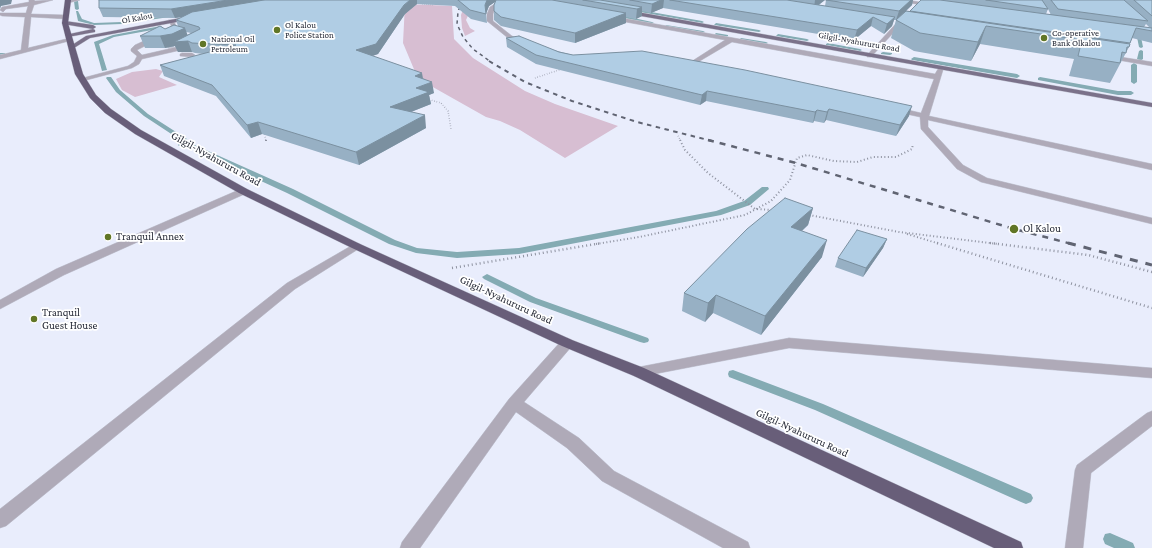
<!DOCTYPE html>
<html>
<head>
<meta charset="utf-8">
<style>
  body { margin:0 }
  canvas { display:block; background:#e9edfc }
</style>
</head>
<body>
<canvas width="1152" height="548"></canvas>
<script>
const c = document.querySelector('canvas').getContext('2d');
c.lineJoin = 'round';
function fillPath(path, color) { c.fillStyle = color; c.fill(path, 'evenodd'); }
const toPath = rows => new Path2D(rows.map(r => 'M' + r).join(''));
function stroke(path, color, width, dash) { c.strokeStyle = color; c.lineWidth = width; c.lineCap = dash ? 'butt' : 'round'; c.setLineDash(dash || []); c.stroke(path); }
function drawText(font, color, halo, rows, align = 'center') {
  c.font = font + ' "Crimson Pro",serif'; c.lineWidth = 3.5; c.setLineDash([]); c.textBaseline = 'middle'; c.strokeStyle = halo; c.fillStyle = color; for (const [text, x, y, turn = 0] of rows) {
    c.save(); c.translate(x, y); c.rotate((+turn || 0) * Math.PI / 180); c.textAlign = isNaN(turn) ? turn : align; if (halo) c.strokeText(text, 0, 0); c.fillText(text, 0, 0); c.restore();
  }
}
const green = toPath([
  [405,4,452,6,454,39,473,58,525,91,555,104,618,126,565,158,520,130,500,121,486,117,431,86,416,74,403,43],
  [465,4,473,5,466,20,470,28,475,31,465,36,462,28,461,15],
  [156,69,163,71,159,77,177,85,135,97,122,90,116,79,132,72]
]);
const stream = toPath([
  [75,0,78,1,79,9,77,10,75,9,74,1,75,0],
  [640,10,702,21,704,22,702,23,639,12,640,10],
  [76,11,78,11,82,19,94,23,122,22,174,15,176,16,122,24,94,25,78,21,76,11],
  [615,14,652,22,654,23,652,24,614,16,615,14],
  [716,23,759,30,761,31,759,32,714,25,716,23],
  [666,25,703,31,705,32,703,33,664,27,666,25],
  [161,26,163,28,114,37,99,44,107,70,102,71,94,42,113,35,161,26],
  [716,33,728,35,728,36,726,37,714,35,716,33],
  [778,34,807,39,809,40,807,41,776,36,778,34],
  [1139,36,1141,37,1143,47,1141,48,1139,47,1137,37,1139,36],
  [741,38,766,42,768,43,766,44,739,40,741,38],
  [828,43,860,49,862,50,860,51,826,45,826,44,828,43],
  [1141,50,1143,51,1143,59,1140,61,1137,59,1139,51,1141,50],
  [883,52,892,53,892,54,890,55,881,54,881,53,883,52],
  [0,53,5,53,5,54,0,55,0,53],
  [914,57,1017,74,1020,76,1017,78,912,60,911,59,914,57],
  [1134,63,1137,65,1137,82,1134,84,1131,82,1131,65,1134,63],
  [107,77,111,77,120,90,148,114,187,139,188,142,293,189,395,240,417,248,457,252,519,248,716,211,744,201,762,187,768,187,769,189,750,205,721,215,519,254,457,258,416,253,389,244,287,193,185,146,179,146,178,145,182,141,144,116,116,92,106,78,107,77],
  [1040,77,1118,91,1131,91,1134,93,1131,95,1118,95,1038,80,1038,78,1040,77],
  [487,274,536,298,648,338,649,340,648,342,644,343,640,342,530,302,484,279,482,277,487,274],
  [733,370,823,404,1031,494,1033,498,1031,502,1026,504,1021,502,815,410,729,377,728,374,729,371,733,370],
  [1110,533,1133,543,1135,548,1114,548,1105,544,1103,539,1105,534,1110,533]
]);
const minorTunnel = toPath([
  [168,48,184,40]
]);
const pathFar3 = toPath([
  [422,4,433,5]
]);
const pathFar2 = toPath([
  [535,78,562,69],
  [427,99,441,103,448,111,451,129],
  [264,132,266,141],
  [678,136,681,141]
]);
const pathFar1 = toPath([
  [266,140,266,142],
  [680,140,685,150,708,173,755,209,773,210],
  [809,215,899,232,998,244],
  [907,234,940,244],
  [596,244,639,237,745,215,771,201,790,180,797,158,807,155,834,161,857,162,873,157,896,157,912,149,913,144]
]);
const path = toPath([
  [937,243,1152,308],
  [990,243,1088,255,1152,272],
  [452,268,602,243]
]);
const minor = toPath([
  [29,0,35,0,34,1,53,0,34,5,31,14,66,15,69,17,66,19,31,17,28,48,70,38,73,40,0,59,0,55,21,50,25,17,2,16,0,15,0,13,26,13,28,6,6,9,3,12,0,10,2,7,29,2,29,0],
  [66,0,80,0,68,3,66,2,66,0],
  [501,0,508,0,495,8,493,14,493,21,512,36,527,42,527,44,523,44,508,38,487,21,487,14,490,7,501,0],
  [893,0,908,0,936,5,933,7,893,0],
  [611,16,935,74,938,69,942,69,943,70,929,116,1152,164,1152,170,928,120,928,127,963,165,987,178,1152,218,1152,224,981,182,957,169,921,129,920,117,892,111,891,109,895,107,921,113,934,79,732,42,688,68,685,66,686,65,725,40,609,19,609,17,611,16],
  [903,16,908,17,871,57,867,57,867,55,903,16],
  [169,20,173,20,178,29,177,30,137,50,142,55,177,47,190,41,192,42,192,44,181,50,142,59,139,64,132,68,83,81,79,79,128,66,134,62,137,56,131,51,131,49,135,45,172,28,169,20],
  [182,53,192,53,195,55,192,57,180,56,180,54,182,53],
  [1108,55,1152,62,1152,66,1106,58,1106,56,1108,55],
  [243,188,247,189,248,191,247,193,64,275,0,309,0,300,56,269,243,188],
  [356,243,360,244,362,246,360,248,295,289,6,526,0,528,0,509,287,283,356,243],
  [567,338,572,340,574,343,572,346,524,402,579,438,614,471,748,542,750,548,723,548,602,481,567,448,516,412,420,548,400,548,402,542,509,399,562,340,567,338],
  [789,338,1152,368,1152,378,789,348,639,377,634,376,632,372,634,368,639,367,789,338],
  [1152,411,1152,426,1091,473,1083,548,1065,548,1075,470,1077,465,1147,413,1152,411]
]);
const major = toPath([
  [626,10,1152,103,1152,107,624,13,623,12,626,10],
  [191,16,194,18,193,19,90,38,74,48,69,47,86,36,191,16],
  [65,21,93,25,96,27,93,29,63,24,62,23,65,21],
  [93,29,95,30,95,32,68,37,65,35,93,29]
]);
const highway = toPath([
  [65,0,71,0,68,23,83,74,96,95,111,109,141,130,247,189,360,244,572,340,644,368,1021,542,1023,548,994,548,634,376,562,346,352,248,239,193,135,134,105,113,90,98,75,74,62,23,65,0]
]);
const railFar3 = toPath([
  [462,0,458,12,457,24,463,37,473,49,491,62]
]);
const railFar2 = toPath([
  [489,61,525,82,572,101,637,122,712,141]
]);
const railFar1 = toPath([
  [708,140,796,163,1014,229,1072,244]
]);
const rail = toPath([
  [1068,243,1152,265]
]);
const wall = toPath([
  [99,0,825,0,819,5,825,6,826,0,913,0,912,5,906,11,910,11,921,0,1152,0,1152,43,1132,38,1129,47,1110,83,1069,76,1074,59,980,44,971,61,914,51,891,38,896,20,894,20,892,26,884,34,871,26,854,40,663,8,651,13,642,11,642,16,636,19,626,17,626,23,575,43,501,26,494,20,494,11,495,2,489,6,486,13,487,23,471,19,455,6,417,4,405,14,378,54,372,56,423,78,434,93,429,95,431,104,411,112,426,128,359,165,262,134,251,138,216,96,164,76,160,65,203,54,195,53,192,52,178,52,175,46,165,48,145,48,140,36,165,29,178,26,176,20,183,17,175,18,103,17,99,8],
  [1048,9,1051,15,1052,15,1046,14],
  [1146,24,1150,28,1144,27],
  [186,32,191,33,187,35],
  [506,38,573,55,909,116,896,136,826,120,824,123,814,121,813,123,706,101,700,105,536,64,507,47],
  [813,208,808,225,802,231,822,257,761,335,713,313,705,322,682,311,684,293],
  [887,239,883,248,863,277,835,267,838,258]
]);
const shadedWall = toPath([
  [0,0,12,0,11,4,1,6,0,9],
  [228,0,287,0,175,18,171,9],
  [410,0,417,0,417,4,405,14,378,54,358,61,356,50],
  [487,0,498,0,489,6,486,14,485,5],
  [661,0,664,0,663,8,651,13,652,4],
  [815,0,825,0,814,8],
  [911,0,913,0,912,5,896,20,899,11],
  [642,7,642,16,636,19,637,9],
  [626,13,626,23,575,43,575,33],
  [873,17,871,26,854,40,857,30],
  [895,17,892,26,884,34,887,24],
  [986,26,980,44,971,61,978,42],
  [185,28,189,39,188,41,192,52,178,52,175,46,165,48,160,36],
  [422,73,424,84,415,76],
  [432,82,434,93,429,95,431,104,393,119,390,107,416,88],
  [707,91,706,101,700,105,702,95],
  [912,106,909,116,896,136,900,125],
  [829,109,826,120,824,123,827,112],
  [817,110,814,121,813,123,815,112],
  [425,115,426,128,359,165,356,152],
  [258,122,262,134,251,138,247,125],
  [813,208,808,225,787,244,791,227],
  [887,239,883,248,863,277,866,268],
  [827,240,822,257,761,335,765,316],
  [716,295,713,313,705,322,708,303]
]);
const building = toPath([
  [99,0,228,0,171,9,99,8,99,0],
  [264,0,410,0,404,5,376,44,356,50,422,73,415,76,432,82,416,88,429,92,390,107,425,115,356,152,258,122,247,125,212,85,160,65,236,45,192,43,188,41,174,42,200,29,199,27,176,20,192,12,264,0],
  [458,0,487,0,485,5,486,14,470,10,458,0],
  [496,0,552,0,626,13,575,33,501,17,494,11,494,5,496,0],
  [583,0,600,0,642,7,637,9,583,0],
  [630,0,661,0,652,4,630,0],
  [670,0,787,0,895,17,887,24,873,17,857,30,670,0],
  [826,0,911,0,899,11,826,0],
  [921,0,940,0,1152,28,1152,31,1136,28,1130,43,910,11,921,0],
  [986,0,1042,0,1048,9,986,0],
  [1051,0,1124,0,1148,21,1058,9,1051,0],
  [1134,0,1152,0,1152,16,1134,0],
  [906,11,1130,44,1129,47,1127,47,1126,53,1122,52,1120,63,1078,56,1082,40,986,26,978,42,920,33,896,20,906,11],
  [174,25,185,28,172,34,160,36,140,36,160,26,165,29,174,25],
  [519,36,559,52,573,55,642,51,745,70,912,106,900,125,829,109,827,112,817,110,815,112,707,91,702,95,536,55,506,38,519,36],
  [785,198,813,208,791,227,827,240,765,316,716,295,708,303,684,293,747,229,785,198],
  [857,230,887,239,866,268,838,258,857,230]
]);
const markers = [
  [277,30,4,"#617626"],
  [1044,38,4,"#617626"],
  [203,44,4,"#617626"],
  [1014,229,5,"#617626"],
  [108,237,4,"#617626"],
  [34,319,4,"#617626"]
];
const farStreetnames = [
  ["Ol Kalou",137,18,-10],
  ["Gilgil-Nyahururu Road",859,42,10]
];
const farPoinames = [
  ["Ol Kalou",285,25],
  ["Police Station",285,35],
  ["Co-operative",1052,33],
  ["Bank Olkalou",1052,43],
  ["National Oil",211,39],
  ["Petroleum",211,49]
];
const streetNames = [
  ["Gilgil-Nyahururu Road",216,159,29],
  ["Gilgil-Nyahururu Road",506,300,25],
  ["Gilgil-Nyahururu Road",802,433,25]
];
const poiNames = [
  ["Ol Kalou",1023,229],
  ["Tranquil Annex",116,237],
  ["Tranquil",42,313],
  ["Guest House",42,326]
];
fillPath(green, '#d7bed2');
fillPath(stream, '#84abb3');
stroke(minorTunnel, '#c2c6d4', 6, [6, 3]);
stroke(minor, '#c6cad8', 1);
stroke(major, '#c6cad8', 1);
stroke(highway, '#c6cad8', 1);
stroke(pathFar3, '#8e92a0', 1, [0.5, 1.5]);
stroke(pathFar2, '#8e92a0', 1.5, [0.5, 2]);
stroke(pathFar1, '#8e92a0', 2, [1, 2.5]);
stroke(path, '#8e92a0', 2.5, [1, 3]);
fillPath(minor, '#afaab8');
fillPath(major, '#7b728a');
fillPath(highway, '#685e79');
stroke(railFar3, '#606472', 1.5, [3.5, 3.5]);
stroke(railFar2, '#606472', 2, [4.5, 4.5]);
stroke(railFar1, '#606472', 2.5, [6, 6]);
stroke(rail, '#606472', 3, [8, 8]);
fillPath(wall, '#97b0c4');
fillPath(shadedWall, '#7b90a0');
fillPath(building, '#b0cde4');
stroke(building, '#7b90a0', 1);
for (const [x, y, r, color] of markers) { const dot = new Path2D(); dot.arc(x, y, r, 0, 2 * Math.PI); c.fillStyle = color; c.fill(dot); stroke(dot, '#fff', 1.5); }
drawText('9px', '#242835', '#fff', farStreetnames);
drawText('9px', '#242835', '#fff', farPoinames, 'left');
drawText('11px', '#242835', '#fff', streetNames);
drawText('11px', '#242835', '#fff', poiNames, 'left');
</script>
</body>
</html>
